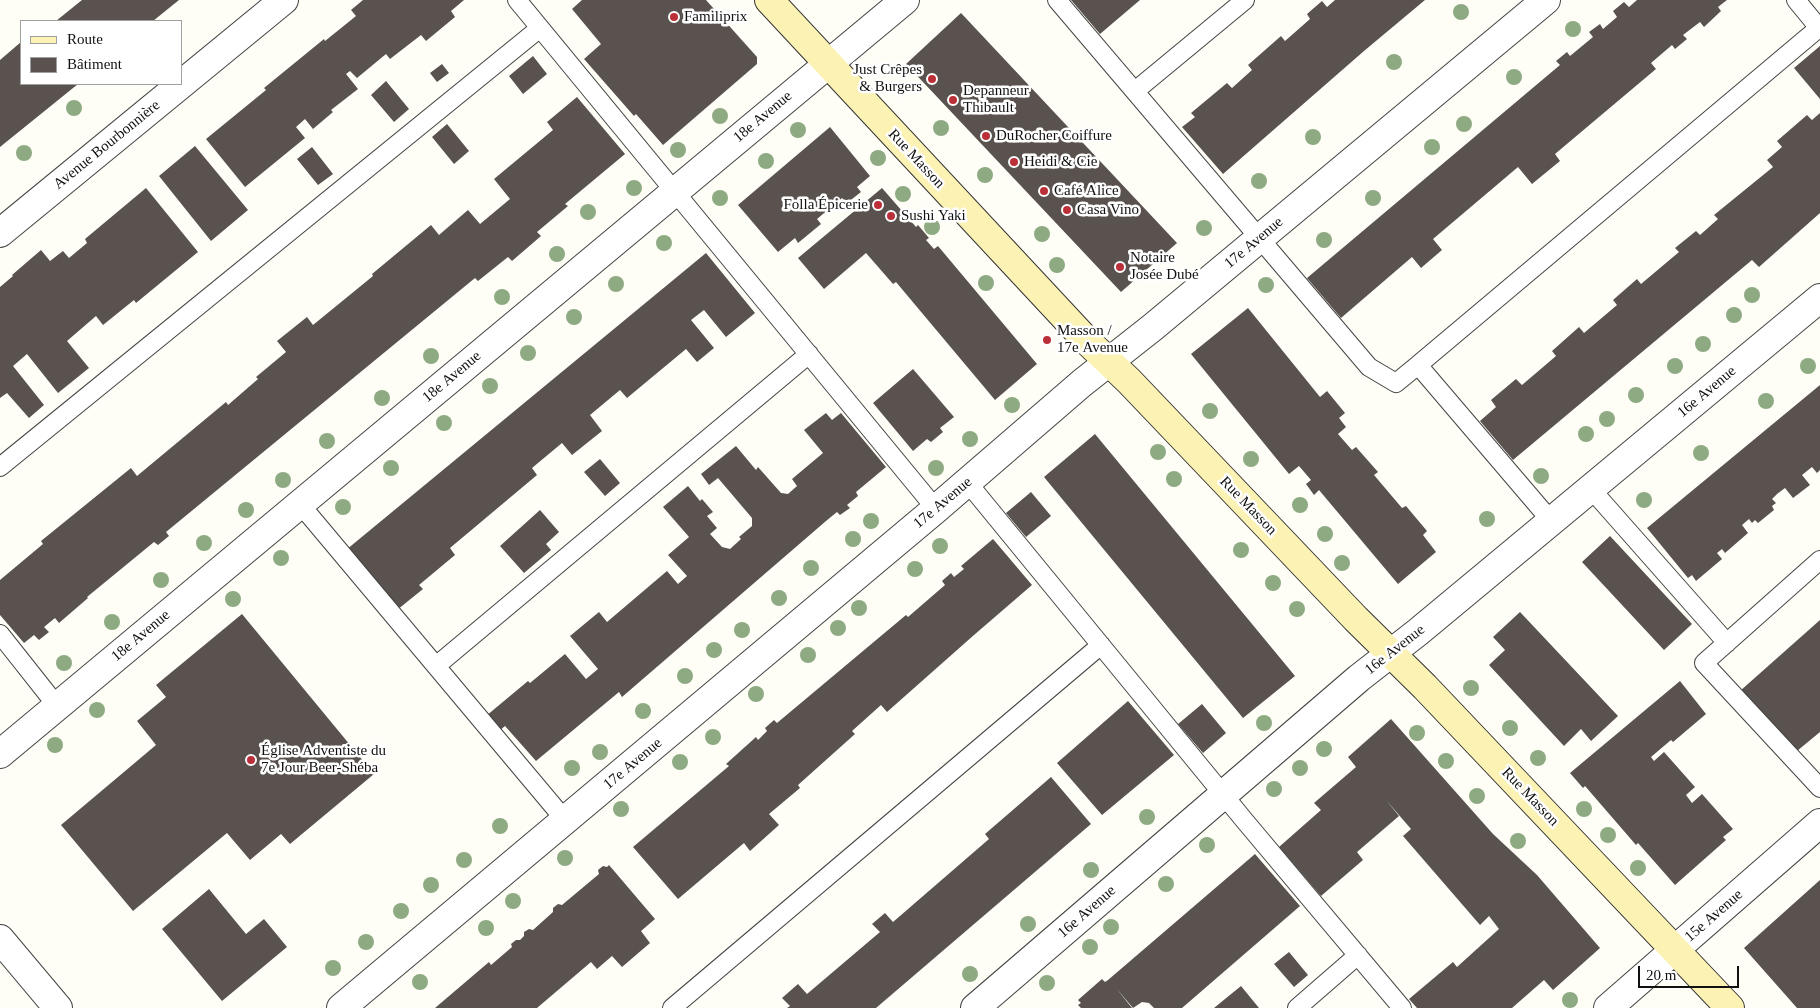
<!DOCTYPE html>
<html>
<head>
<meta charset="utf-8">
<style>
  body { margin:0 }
  #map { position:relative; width:1820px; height:1008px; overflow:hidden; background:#fefdf6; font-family:Georgia,serif }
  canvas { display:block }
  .legend { position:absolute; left:20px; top:20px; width:162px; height:65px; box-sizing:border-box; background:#fff; border:1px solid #a0a0a0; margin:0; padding:6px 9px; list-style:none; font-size:15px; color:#111 }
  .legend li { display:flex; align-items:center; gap:10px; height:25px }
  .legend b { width:25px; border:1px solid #a0a0a0 }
  .scale { position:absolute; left:1638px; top:966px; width:101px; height:22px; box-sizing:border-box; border:2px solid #111; border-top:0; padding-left:6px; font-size:15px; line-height:18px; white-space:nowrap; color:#111; -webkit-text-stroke:4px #fff; paint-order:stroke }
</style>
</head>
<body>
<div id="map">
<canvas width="1820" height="1008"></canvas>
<ul class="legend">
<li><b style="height:6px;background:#fbf2b4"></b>Route</li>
<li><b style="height:14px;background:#59524e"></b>Bâtiment</li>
</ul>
<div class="scale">20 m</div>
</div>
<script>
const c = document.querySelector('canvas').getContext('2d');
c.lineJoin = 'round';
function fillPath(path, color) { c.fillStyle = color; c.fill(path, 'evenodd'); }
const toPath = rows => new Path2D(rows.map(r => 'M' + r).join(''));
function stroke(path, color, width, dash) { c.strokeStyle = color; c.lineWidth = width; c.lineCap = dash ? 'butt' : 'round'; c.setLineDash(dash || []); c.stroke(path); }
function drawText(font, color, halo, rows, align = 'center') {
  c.font = font + ' Georgia,serif'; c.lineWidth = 5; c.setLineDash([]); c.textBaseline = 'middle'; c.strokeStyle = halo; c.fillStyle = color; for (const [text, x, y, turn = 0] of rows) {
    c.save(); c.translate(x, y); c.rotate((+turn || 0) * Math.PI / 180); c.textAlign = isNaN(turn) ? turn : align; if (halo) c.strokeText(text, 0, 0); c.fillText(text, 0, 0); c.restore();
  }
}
const building = toPath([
  [82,0,179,0,153,21,56,21],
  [363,0,464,0,451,11,455,17,426,41,421,35,390,59,386,54,357,78,350,71,346,74,358,89,331,110,333,112,313,129,305,119,296,127,305,138,245,187,206,139,266,90,264,88,324,39,325,41,356,16,351,10],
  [582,0,706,0,757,57,757,64,663,145,636,114,634,116,584,59,601,44,572,9],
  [1071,0,1140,0,1100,34],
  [1335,0,1425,0,1364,51,1223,174,1182,127,1195,117,1191,113,1227,83,1232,88,1252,70,1248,65,1281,36,1285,41,1310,19,1307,14,1322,1,1327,7],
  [1637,0,1727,0,1718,7,1721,11,1704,27,1700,22,1683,35,1687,39,1675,49,1672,45,1651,63,1656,69,1555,154,1560,161,1532,184,1518,167,1433,239,1442,250,1421,268,1412,257,1341,318,1307,278,1560,65,1556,61,1567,52,1570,56,1593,37,1589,32,1600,24,1603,29,1617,17,1613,11,1624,2,1629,7],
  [961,13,1177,243,1121,292,906,64],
  [21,42,21,84,78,84,0,147,0,60],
  [1820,46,1820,99,1794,68],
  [533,56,547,74,523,94,509,76],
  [442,64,449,73,437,82,430,73],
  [386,81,409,109,394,122,371,95],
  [577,97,625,154,565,204,568,206,537,232,541,236,512,261,508,257,478,281,475,278,166,532,169,536,158,545,154,542,87,597,88,598,59,623,55,618,44,627,49,632,39,640,34,635,24,643,0,615,0,580,43,544,41,541,131,468,137,476,226,402,228,405,258,379,256,377,286,352,277,341,307,317,313,325,373,276,372,274,431,225,439,235,468,210,480,224,510,199,494,179,553,130,547,122],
  [1820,113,1820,213,1759,267,1752,260,1513,460,1480,421,1496,407,1491,400,1516,379,1522,385,1556,356,1552,351,1579,327,1584,333,1617,305,1613,300,1637,279,1641,284,1679,252,1675,248,1696,231,1700,235,1718,219,1714,215,1773,167,1767,160,1782,147,1777,141,1807,115,1812,120],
  [447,124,469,151,454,164,432,137],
  [830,127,870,176,857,187,861,192,847,203,842,198,817,219,821,224,798,243,795,238,778,252,738,205],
  [195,146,248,210,211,241,159,176],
  [312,147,333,174,318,185,297,159],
  [146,188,198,252,136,303,134,300,103,325,96,316,67,341,89,368,58,393,27,354,13,366,44,405,29,418,7,393,0,398,0,287,13,276,12,275,41,250,50,261,63,251,69,258,87,243,85,239],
  [882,188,916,227,918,225,929,238,926,240,934,249,938,246,1037,364,995,400,896,282,893,284,866,253,824,289,798,258],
  [706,253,755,313,726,337,704,310,691,320,714,348,697,362,686,349,627,398,620,390,590,415,602,431,572,455,562,443,532,468,537,475,450,548,455,555,419,585,423,589,397,610,346,550],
  [1248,308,1320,397,1327,391,1345,413,1339,418,1346,427,1338,434,1352,450,1356,447,1378,472,1374,475,1402,508,1406,506,1427,531,1423,535,1436,552,1398,584,1319,490,1314,495,1306,484,1311,480,1299,466,1289,474,1191,354],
  [913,369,954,417,940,428,943,432,931,442,927,439,913,451,873,403],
  [1820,385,1820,470,1817,473,1812,467,1802,475,1810,485,1793,498,1785,488,1777,494,1772,499,1776,503,1772,506,1774,510,1758,523,1755,520,1752,523,1749,519,1742,525,1748,533,1725,553,1722,549,1717,553,1722,559,1696,581,1692,575,1688,578,1647,528],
  [826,413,832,420,841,413,886,467,856,492,858,496,847,505,850,508,840,515,837,512,826,521,622,697,619,692,536,761,505,726,499,731,486,716,528,681,530,683,565,654,586,679,598,669,570,636,599,612,607,622,667,571,678,584,687,576,668,555,689,537,663,507,688,486,700,501,702,499,713,512,707,516,717,528,710,534,722,547,730,549,741,539,739,537,752,526,752,518,718,478,709,485,701,474,736,446,756,470,758,467,781,493,788,494,797,486,792,479,823,453,804,430],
  [1095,434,1295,676,1243,718,1044,477],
  [600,459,620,483,605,496,584,472],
  [1031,492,1051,516,1026,537,1006,513],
  [540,510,559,532,546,544,551,550,524,573,500,546],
  [1610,536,1692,624,1664,650,1582,562],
  [993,539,1032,585,974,635,887,712,881,705,852,731,855,734,798,785,800,788,769,814,779,825,750,851,744,843,678,899,633,847,729,766,726,764,756,737,758,740,767,731,765,728,774,720,777,723,906,615,908,617,945,585,942,581,951,573,954,577,964,569,961,566],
  [1520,612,1618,716,1591,741,1581,729,1564,746,1489,665,1505,650,1493,637],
  [242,614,374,774,290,844,281,834,250,860,227,833,133,911,61,825,156,745,137,721,166,697,156,685],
  [1820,620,1820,732,1797,751,1740,691],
  [1680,681,1706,714,1673,742,1671,740,1651,757,1654,761,1664,752,1695,787,1686,795,1692,803,1702,794,1733,829,1723,837,1726,840,1675,885,1638,843,1636,845,1585,786,1583,788,1570,773],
  [1128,701,1174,755,1102,815,1057,763],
  [1202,704,1226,733,1203,753,1178,724],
  [1391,719,1493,834,1537,875,1600,948,1553,990,1544,980,1512,1008,1417,1008,1409,999,1453,962,1457,967,1499,929,1489,916,1480,925,1403,836,1411,829,1386,800,1399,816,1357,852,1363,860,1321,896,1279,847,1321,810,1314,803,1356,767,1348,757],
  [1051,777,1091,824,876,1008,787,1008,790,1006,782,998,798,984,807,994,880,932,872,924,885,913,893,922,989,839,985,834],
  [1255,854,1300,906,1182,1008,1154,1008,1149,1003,1142,1002,1133,1008,1116,988,1132,1008,1081,1008,1078,1005,1081,1003,1078,1000,1102,979,1105,982,1108,980],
  [609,865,655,919,641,931,650,943,622,967,612,956,597,969,591,962,537,1008,435,1008,489,962,491,965,512,947,511,944,516,940,520,940,524,936,524,932,529,929,533,930,553,912,553,908,558,904,562,905,599,874,598,870,603,866,607,867],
  [1820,880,1820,1008,1797,1008,1744,948],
  [209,889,246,934,264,919,287,947,222,1001,162,929],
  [1289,952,1308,975,1294,987,1274,964],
  [1241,986,1259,1008,1214,1008,1225,999]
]);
const lane = toPath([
  [517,0,936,509],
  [1057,0,1369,367,1396,383,1418,365],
  [1796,0,1819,28],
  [1135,91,1245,0],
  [0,467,540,28],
  [968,483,1244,820,1402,1008],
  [1591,489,1727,643],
  [300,504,565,820],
  [1552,522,1418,365,1820,27],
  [1820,560,1704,663,1820,788],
  [0,634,57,706],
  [436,666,809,354],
  [672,1008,1101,645],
  [1297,1008,1358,955]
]);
const street = toPath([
  [0,233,284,0],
  [0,754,905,0],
  [0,939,58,1008],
  [341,1008,936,509,1082,383,1153,327,1546,0],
  [975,1008,1359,678,1418,632,1820,298],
  [1608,1008,1820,823]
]);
const secondary = toPath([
  [769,0,1087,341,1129,381,1356,619,1425,687,1730,1008]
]);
const trees = [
  [1461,12],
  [1573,29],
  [1394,62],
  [1514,77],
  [74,108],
  [720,116],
  [1464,124],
  [941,128],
  [798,130],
  [1313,137],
  [1432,147],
  [678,150],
  [24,153],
  [878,158],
  [766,161],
  [985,175],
  [1259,181],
  [634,188],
  [903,194],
  [720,198],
  [1373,198],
  [588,212],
  [932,227],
  [1204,228],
  [1042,234],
  [1324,240],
  [664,243],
  [557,254],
  [1057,265],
  [986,283],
  [616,284],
  [1266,285],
  [1752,295],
  [502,297],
  [1734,315],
  [574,317],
  [1703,344],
  [528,353],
  [431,356],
  [1675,366],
  [1808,366],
  [490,386],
  [1636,395],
  [382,398],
  [1766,401],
  [1012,405],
  [1210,411],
  [1607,419],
  [444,423],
  [1586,434],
  [970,439],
  [327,441],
  [1158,452],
  [1701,453],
  [1251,459],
  [391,468],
  [936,468],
  [1541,476],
  [1174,479],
  [283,480],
  [1644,500],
  [1300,505],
  [343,507],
  [246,510],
  [1487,519],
  [871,521],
  [1325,534],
  [853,539],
  [204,543],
  [940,546],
  [1241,550],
  [281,558],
  [1342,563],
  [811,568],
  [915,569],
  [161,580],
  [1273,583],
  [779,598],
  [233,599],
  [859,608],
  [1297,609],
  [112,622],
  [838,628],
  [742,630],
  [714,650],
  [808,655],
  [64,663],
  [685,676],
  [1471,688],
  [756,694],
  [97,710],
  [643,711],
  [1264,723],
  [1510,728],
  [1417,733],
  [713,737],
  [55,745],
  [1324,749],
  [600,752],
  [1538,758],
  [1446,761],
  [680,762],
  [572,768],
  [1300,768],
  [1274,789],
  [1477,796],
  [621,809],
  [1584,809],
  [1147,817],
  [500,826],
  [1608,835],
  [1518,841],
  [1207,845],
  [565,858],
  [464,860],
  [1638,868],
  [1091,870],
  [1166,884],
  [431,885],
  [513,901],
  [401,911],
  [1028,924],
  [1111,927],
  [486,928],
  [366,942],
  [1090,947],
  [333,968],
  [970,974],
  [420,982],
  [1047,983],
  [1570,1000]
];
const markers = [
  [674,17,5,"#bb2f38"],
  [932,79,5,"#bb2f38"],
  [953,100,5,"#bb2f38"],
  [986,136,5,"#bb2f38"],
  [1014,162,5,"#bb2f38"],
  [1044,191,5,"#bb2f38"],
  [878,205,5,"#bb2f38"],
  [1067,210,5,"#bb2f38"],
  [891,216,5,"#bb2f38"],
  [1120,267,5,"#bb2f38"],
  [1047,340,5,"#bb2f38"],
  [251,760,5,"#bb2f38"]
];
const poiNames = [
  ["Familiprix",684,17],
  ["Just Crêpes",922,70,"right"],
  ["& Burgers",922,87,"right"],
  ["Depanneur",963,91],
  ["Thibault",963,108],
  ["DuRocher Coiffure",996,136],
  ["Heidi & Cie",1024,162],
  ["Café Alice",1054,191],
  ["Folla Épicerie",868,205,"right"],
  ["Casa Vino",1077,210],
  ["Sushi Yaki",901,216],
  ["Notaire",1130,258],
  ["Josée Dubé",1130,275],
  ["Masson /",1057,331],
  ["17e Avenue",1057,348],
  ["Église Adventiste du",261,751],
  ["7e Jour Beer-Shéba",261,768]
];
const streetNames = [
  ["18e Avenue",763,117,-40],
  ["Avenue Bourbonnière",107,145,-39],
  ["Rue Masson",916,159,47],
  ["17e Avenue",1254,243,-40],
  ["18e Avenue",452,377,-40],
  ["16e Avenue",1707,392,-40],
  ["17e Avenue",943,503,-40],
  ["Rue Masson",1248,506,46],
  ["18e Avenue",141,636,-40],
  ["16e Avenue",1395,650,-38],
  ["17e Avenue",633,764,-40],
  ["Rue Masson",1530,797,46],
  ["16e Avenue",1087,912,-41],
  ["15e Avenue",1714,916,-41]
];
fillPath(building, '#59524e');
stroke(lane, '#444', 20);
stroke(street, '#444', 30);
stroke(secondary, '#333', 30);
stroke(lane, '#fff', 18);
stroke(street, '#fff', 28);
stroke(secondary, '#fbf2b4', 28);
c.fillStyle = '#8eaa82';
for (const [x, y] of trees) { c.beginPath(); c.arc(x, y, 8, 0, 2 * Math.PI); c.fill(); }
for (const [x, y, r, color] of markers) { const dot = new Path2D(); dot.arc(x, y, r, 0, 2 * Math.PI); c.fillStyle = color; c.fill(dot); stroke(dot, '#fff', 2); }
drawText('15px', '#111', '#fff', poiNames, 'left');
drawText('15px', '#111', '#fff', streetNames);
</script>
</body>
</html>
